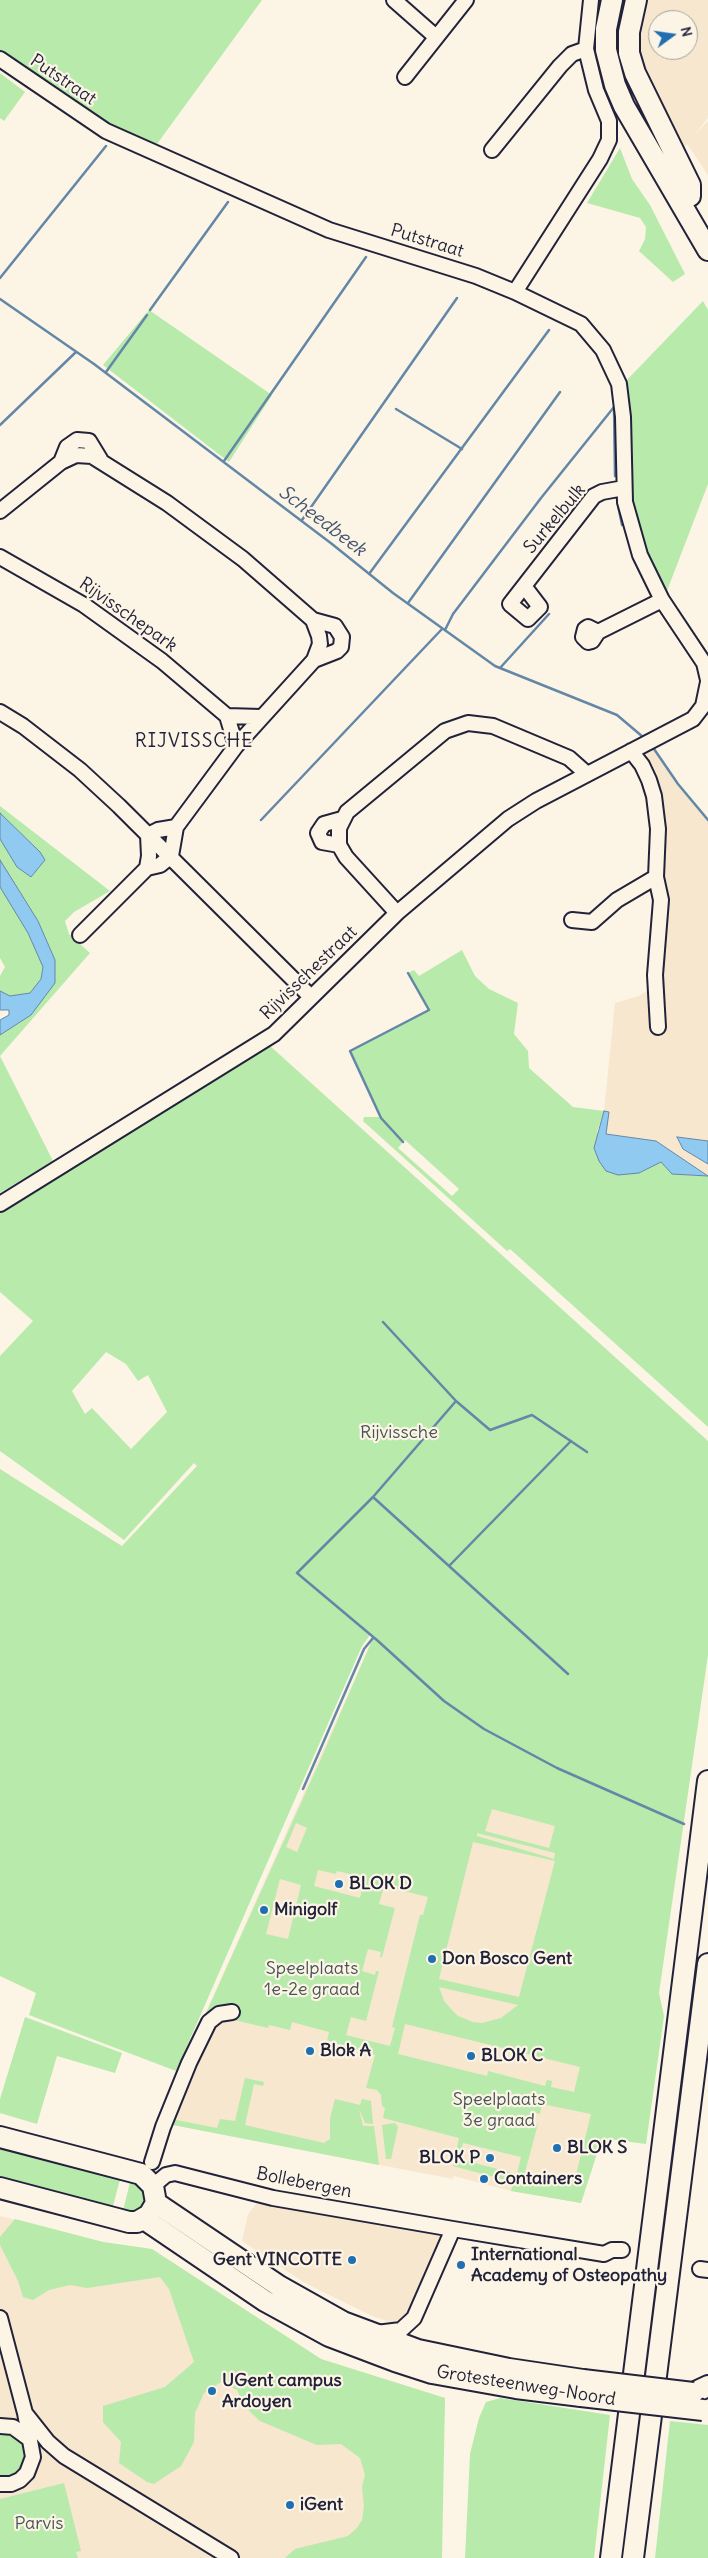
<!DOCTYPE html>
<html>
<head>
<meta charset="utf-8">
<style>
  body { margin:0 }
  #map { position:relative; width:708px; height:2558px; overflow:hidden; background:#fcf5e5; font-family:Delius,sans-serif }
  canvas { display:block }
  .north { position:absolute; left:648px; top:10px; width:50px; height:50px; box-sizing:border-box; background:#fcf5e5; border:1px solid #a5a1a1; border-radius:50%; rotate:76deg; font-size:14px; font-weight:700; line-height:20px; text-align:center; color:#22223b }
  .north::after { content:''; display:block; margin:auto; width:18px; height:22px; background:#1f6fb2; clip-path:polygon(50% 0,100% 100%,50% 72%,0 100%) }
</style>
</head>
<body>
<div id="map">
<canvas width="708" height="2558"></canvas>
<div class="north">N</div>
</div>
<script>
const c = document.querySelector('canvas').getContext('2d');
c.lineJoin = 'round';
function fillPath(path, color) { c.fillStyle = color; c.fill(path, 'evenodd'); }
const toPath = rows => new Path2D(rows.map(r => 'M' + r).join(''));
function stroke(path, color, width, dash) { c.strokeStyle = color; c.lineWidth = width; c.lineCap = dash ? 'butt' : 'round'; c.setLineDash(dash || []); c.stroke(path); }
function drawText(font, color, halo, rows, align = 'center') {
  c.font = font + ' Delius,sans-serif'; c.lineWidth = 4.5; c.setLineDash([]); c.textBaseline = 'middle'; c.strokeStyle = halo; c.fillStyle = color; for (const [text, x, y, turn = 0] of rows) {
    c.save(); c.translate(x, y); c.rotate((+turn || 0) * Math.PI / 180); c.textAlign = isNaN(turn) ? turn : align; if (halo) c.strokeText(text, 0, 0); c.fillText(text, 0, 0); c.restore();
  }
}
const built = toPath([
  [643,0,708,0,708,118,694,135,708,121,708,175,687,144,681,152,640,63,636,32],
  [658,20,688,20,688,50,658,50],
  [652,746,678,784,708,820,708,1175,656,1141,606,1134,609,1112,604,1111,615,1003,639,996,650,989,655,900,653,829,648,797,632,759],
  [373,1638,667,1831,602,2138,581,2203,511,2191,454,2176,453,2179,173,2125,170,2130,162,2159,146,2158,178,2075],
  [261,2198,440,2233,441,2240,411,2314,396,2324,372,2316,305,2283,242,2241,248,2214],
  [0,2216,103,2242,152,2249,321,2359,445,2398,440,2536,442,2558,0,2558]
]);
const green = toPath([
  [0,0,262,0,157,144,105,123,0,53],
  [0,73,25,92,4,121,0,118],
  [620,148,632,179,650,205,685,274,673,282,639,251,645,239,646,227,640,218,587,203],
  [703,301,708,310,708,484,665,596,644,549,635,520,630,490,624,383],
  [149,310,272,395,229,462,103,365],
  [0,806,110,891,74,912,65,921,69,934,90,953,0,1056,53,1161,0,1193,0,1035,31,1015,55,960,38,921,0,860,0,839,17,867,31,877,45,860,40,852,0,813],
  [0,887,28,933,43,967,41,979,30,993,10,996,0,991,0,976,5,967,0,958],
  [462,950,475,976,489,989,518,1003,514,1034,528,1051,529,1068,573,1107,604,1111,597,1132,639,1173,661,1162,672,1174,708,1176,708,1427,510,1249,507,1251,363,1121,364,1117,381,1117,350,1051,429,1010,408,973,414,970,419,976],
  [405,1140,459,1189,452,1196,398,1148],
  [269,1045,708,1441,708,1655,659,1993,664,2016,646,2144,602,2138,581,2203,511,2191,513,2182,453,2166,459,2138,383,2118,385,2108,382,2106,381,2095,377,2090,366,2088,375,2055,327,2041,329,2032,292,2022,290,2030,269,2025,268,2028,230,2019,234,2006,224,2006,220,2008,178,2075,320,1761,373,1638,370,1635,362,1646,176,2071,29,2015,36,1993,0,1976,0,1469,122,1546,197,1466,194,1463,124,1540,0,1451,0,1356,33,1321,0,1292,0,1212],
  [106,1352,126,1364,138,1381,148,1375,167,1412,131,1449,92,1408,85,1414,72,1391],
  [492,1809,555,1826,549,1848,485,1831],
  [296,1823,307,1828,297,1852,286,1847],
  [477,1833,555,1853,554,1859,477,1836],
  [473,1842,555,1861,519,1997,439,1979],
  [318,1870,336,1874,337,1871,358,1876,357,1880,364,1881,360,1898,314,1886],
  [280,1879,301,1885,288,1939,266,1934],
  [384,1886,428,1897,423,1915,420,1915,392,2027,395,2028,390,2046,346,2035,351,2017,366,2021,379,1971,376,1971,375,1975,362,1971,368,1949,381,1952,380,1957,382,1957,395,1908,379,1904],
  [439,1987,518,2005,501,2018,482,2023,473,2022,458,2016,451,2009,444,2001],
  [405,2024,580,2067,574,2092,551,2087,552,2081,547,2080,545,2086,488,2071,487,2076,398,2054],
  [542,2104,591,2114,575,2179,552,2173,551,2183,536,2179,537,2174,525,2172,538,2124,533,2122,536,2113,540,2114],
  [463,2143,521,2157,517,2174,459,2159],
  [25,2017,122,2053,115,2073,57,2056,37,2124,0,2113,0,2099],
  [245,2078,264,2082,263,2086,254,2084,245,2125,324,2143,330,2139,330,2118,335,2099,360,2105,362,2099,371,2101,373,2124,365,2123,359,2109,363,2126,374,2126,379,2165,173,2125,170,2130,162,2159,158,2159,171,2119,217,2128,220,2119,235,2121],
  [395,2123,398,2127,391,2159,386,2159,382,2125],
  [0,2143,121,2176,111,2213,0,2183],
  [131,2178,139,2180,148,2196,142,2211,122,2215],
  [15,2219,103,2242,152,2249,321,2359,445,2398,442,2558,285,2558,295,2549,348,2536,357,2528,362,2520,364,2506,362,2487,365,2475,360,2458,341,2444,317,2445,260,2421,244,2406,237,2390,221,2382,204,2393,195,2413,194,2442,181,2466,154,2484,147,2482,119,2463,121,2442,103,2422,103,2406,165,2387,194,2362,169,2289,160,2277,87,2288,70,2285,49,2290,33,2300,23,2297,18,2281,0,2245,0,2237],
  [500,2398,610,2415,594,2558,465,2558,470,2454,479,2418,486,2402],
  [670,2421,708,2425,708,2558,655,2558],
  [0,2431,9,2432,22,2440,26,2447,26,2463,16,2476,0,2479],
  [64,2483,81,2551,76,2552,78,2558,0,2558,0,2499]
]);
const water = toPath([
  [0,813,40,852,45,860,31,877,17,867,0,839,0,813],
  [0,860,38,921,55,960,55,983,31,1015,0,1035,0,1020,9,1015,9,1010,0,1010,0,991,10,996,30,993,41,979,43,967,28,933,0,887,0,860],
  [604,1111,609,1112,606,1134,656,1141,708,1176,672,1174,661,1162,639,1173,618,1175,606,1171,599,1161,594,1148,604,1111],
  [677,1137,708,1141,708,1164,683,1149,677,1137]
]);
const stream = toPath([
  [0,278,106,146],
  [0,299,94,364,332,544,393,593,495,666,617,715,643,737],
  [150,310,228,202],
  [106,372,147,315],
  [396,409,462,449],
  [0,425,76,352],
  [224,461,366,257],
  [618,505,622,525],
  [302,520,457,298],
  [369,574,549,330],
  [408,603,560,392],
  [445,630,453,614,541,498,614,407,615,476],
  [500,668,549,614],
  [652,746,678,784,708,820],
  [261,820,442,629],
  [403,1142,381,1118,350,1051,429,1010,408,973],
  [383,1322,456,1401],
  [587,1452,532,1415,490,1430,456,1401,373,1497,297,1573,378,1641,444,1701,484,1729,557,1768,684,1824],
  [373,1497,568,1674],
  [449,1566,571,1441],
  [303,1789,364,1649,373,1638]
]);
const minor = toPath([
  [394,0,436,37],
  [0,59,106,131,329,230,476,276,515,292,581,324,603,350,619,384,623,417,625,502,640,555,662,600,704,663,708,680],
  [405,77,466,0],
  [492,150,560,66,572,54,586,49],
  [515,292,600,159,609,140,609,121,596,90,586,49,591,0],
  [61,462,67,447,77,440,89,441,100,459],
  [0,511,61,462,76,455,92,456,167,503,243,559,313,620,319,636,320,644,314,660,236,746,176,827,171,856,160,865,147,868,80,935],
  [0,557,84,605,162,661,227,716,236,746],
  [524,586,540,607,528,619,510,604,594,496,602,492,624,488],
  [313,620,335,626,342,637,341,647,337,651,314,660],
  [598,632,592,641,588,642,583,637,585,629,588,627,598,632,662,600],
  [0,712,23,726,80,770,119,806,311,997],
  [227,716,261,717],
  [631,751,642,765,649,780,654,796,658,829,656,877,661,900,655,975,658,1027],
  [339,845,322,842,318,833,324,824,342,819],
  [147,868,149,856,148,835,158,830,176,827],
  [397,913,346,857,339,845,339,828,347,812,445,731,468,723,493,726,569,758,587,774],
  [572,920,592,922,617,900,656,877],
  [0,1204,274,1034,397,913,508,819,536,801,693,719,703,706,708,682],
  [152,2162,163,2127,189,2063,209,2022,219,2014,232,2012],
  [153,2186,166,2175,175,2173,273,2198,453,2229,604,2254,612,2250,622,2250],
  [700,2269,708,2270],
  [0,2318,25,2413,33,2457,27,2473,20,2480,11,2484,0,2484],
  [376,2333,401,2330,414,2318,453,2229],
  [25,2413,48,2442,64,2456,231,2558],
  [0,2426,13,2427,28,2438]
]);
const highway = toPath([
  [612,0,606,29,606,50,615,85,624,106,708,250],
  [636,0,629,32,629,53,635,73,690,185,690,196],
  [0,2137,141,2174,153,2186,156,2203,149,2215,137,2222,129,2222,0,2188],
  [156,2203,279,2286,343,2322,418,2350,509,2369,583,2380],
  [144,2219,265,2301,329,2336,395,2361,432,2373,516,2388,581,2396],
  [693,2393,708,2386],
  [611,2558,708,1781],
  [633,2558,708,1964]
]);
const highwayBridge = toPath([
  [583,2380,693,2393],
  [581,2396,703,2410]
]);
const markers = [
  [339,1884,5,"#1f6fb2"],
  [264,1910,5,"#1f6fb2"],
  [432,1959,5,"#1f6fb2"],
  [310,2051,5,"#1f6fb2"],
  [471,2056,5,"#1f6fb2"],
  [557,2148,5,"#1f6fb2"],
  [490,2158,5,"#1f6fb2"],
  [484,2179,5,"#1f6fb2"],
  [352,2260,5,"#1f6fb2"],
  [461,2265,5,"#1f6fb2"],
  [212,2391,5,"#1f6fb2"],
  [290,2505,5,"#1f6fb2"]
];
const streetNames = [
  ["Putstraat",63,80,34],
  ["Putstraat",427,241,17],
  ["Surkelbulk",555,519,-50],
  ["Rijvisschepark",128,615,35],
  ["Rijvisschestraat",309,973,-44],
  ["Bollebergen",304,2183,11],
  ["Grotesteenweg-Noord",526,2386,9]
];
const parkNames = [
  ["Rijvissche",399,1433],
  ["Speelplaats",312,1969],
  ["1e-2e graad",312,1990],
  ["Speelplaats",499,2100],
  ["3e graad",499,2121],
  ["Parvis",39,2524]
];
const poiNames = [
  ["BLOK D",349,1884],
  ["Minigolf",274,1910],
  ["Don Bosco Gent",442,1959],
  ["Blok A",320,2051],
  ["BLOK C",481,2056],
  ["BLOK S",567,2148],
  ["BLOK P",480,2158,"right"],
  ["Containers",494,2179],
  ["International",471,2255],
  ["Academy of Osteopathy",471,2276],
  ["Gent VINCOTTE",342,2260,"right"],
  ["UGent campus",222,2381],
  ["Ardoyen",222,2402],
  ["iGent",300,2505]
];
const waterNames = [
  ["Scheedbeek",322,521,37]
];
const neighbourhoodNames = [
  ["RIJVISSCHE",194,742]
];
fillPath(built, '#f6e7ce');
fillPath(green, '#b7eaab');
fillPath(water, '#90caf0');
stroke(water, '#6487a8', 1);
stroke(stream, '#6487a8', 2.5);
stroke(minor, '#22223b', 18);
stroke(highway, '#22223b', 24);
stroke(minor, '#fcf5e5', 14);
stroke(highway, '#fcf5e5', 20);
stroke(highwayBridge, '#22223b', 24, []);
stroke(highwayBridge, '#fcf5e5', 20);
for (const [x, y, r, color] of markers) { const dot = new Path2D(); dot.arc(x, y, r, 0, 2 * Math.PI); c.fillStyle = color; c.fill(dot); stroke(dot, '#fcf5e5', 2); }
drawText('18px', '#22223b', '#fcf5e5', streetNames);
drawText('18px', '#475457', '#fcf5e5', parkNames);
drawText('bold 18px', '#22223b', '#fcf5e5', poiNames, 'left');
drawText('italic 19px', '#435471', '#fcf5e5', waterNames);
c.letterSpacing = '1px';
drawText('19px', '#22223b', '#fcf5e5', neighbourhoodNames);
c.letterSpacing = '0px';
</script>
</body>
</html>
